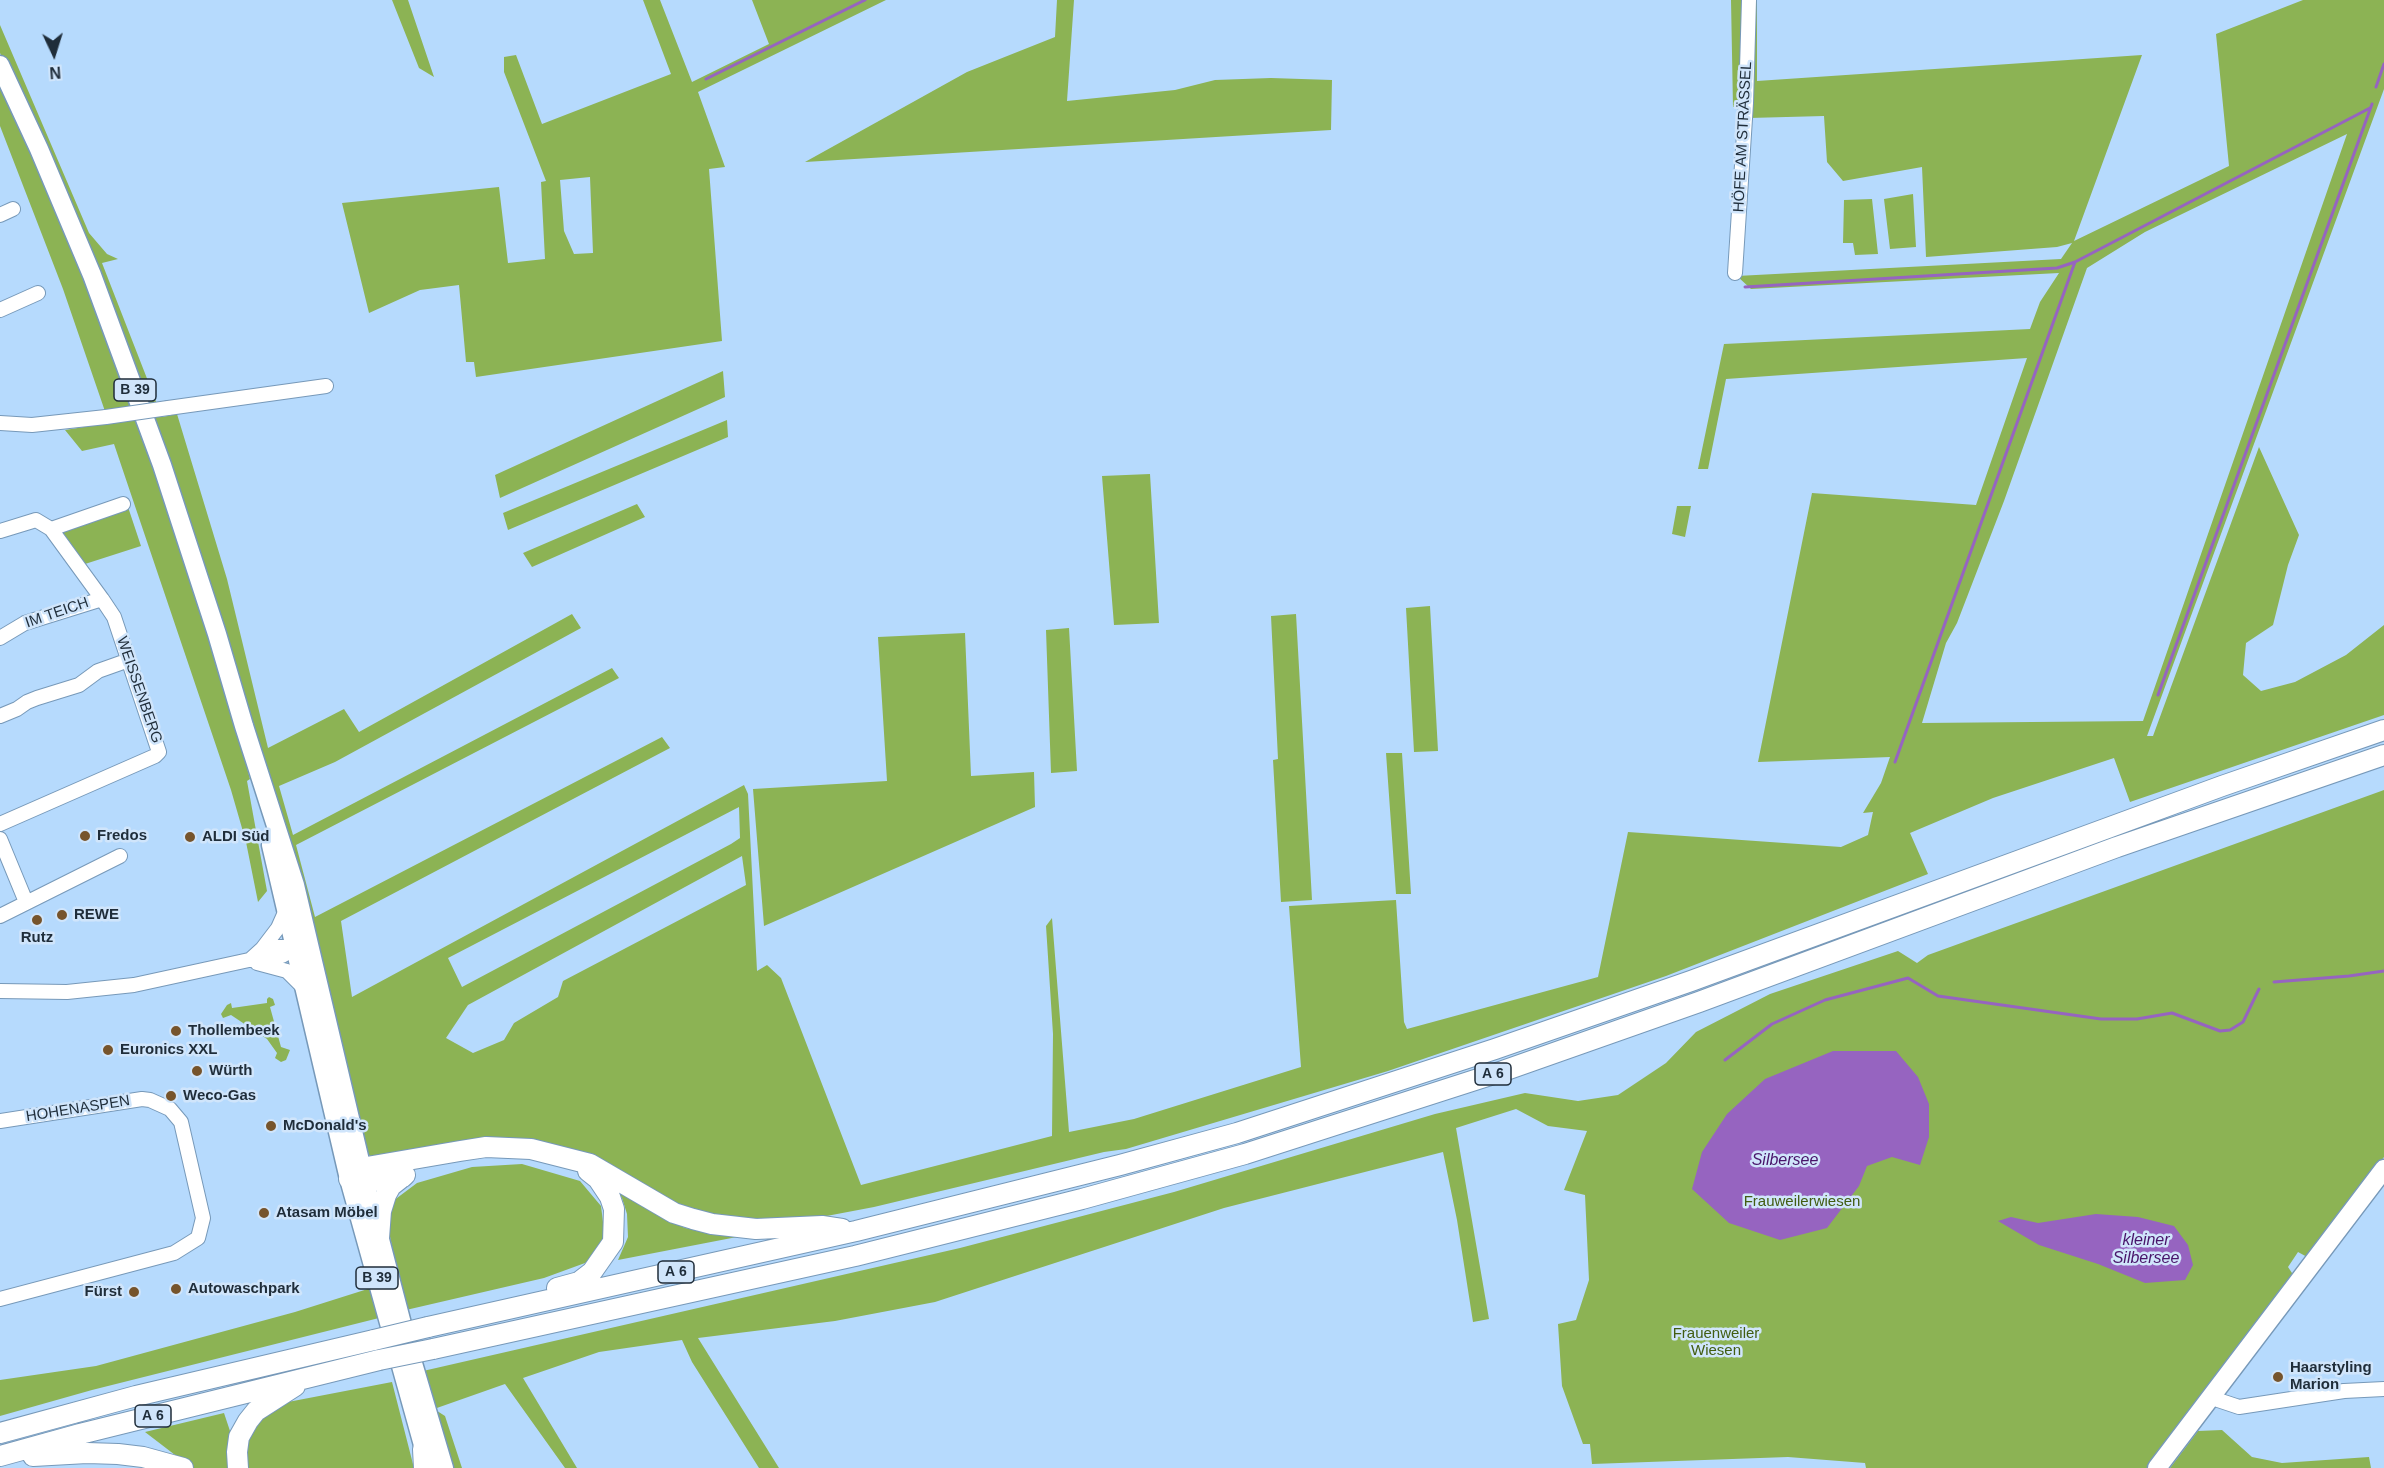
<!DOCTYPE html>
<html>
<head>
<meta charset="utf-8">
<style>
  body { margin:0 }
  #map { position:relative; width:2384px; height:1468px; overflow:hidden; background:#b6dafd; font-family:Arial,sans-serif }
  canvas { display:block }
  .north { position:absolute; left:24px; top:24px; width:60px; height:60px; -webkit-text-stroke:4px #d0e5fb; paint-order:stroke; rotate:176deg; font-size:16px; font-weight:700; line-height:24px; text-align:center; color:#1f2d3a }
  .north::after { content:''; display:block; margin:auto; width:21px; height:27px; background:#1f2d3a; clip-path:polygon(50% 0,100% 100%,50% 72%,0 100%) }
</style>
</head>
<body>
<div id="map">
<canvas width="2384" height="1468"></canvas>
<div class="north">N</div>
</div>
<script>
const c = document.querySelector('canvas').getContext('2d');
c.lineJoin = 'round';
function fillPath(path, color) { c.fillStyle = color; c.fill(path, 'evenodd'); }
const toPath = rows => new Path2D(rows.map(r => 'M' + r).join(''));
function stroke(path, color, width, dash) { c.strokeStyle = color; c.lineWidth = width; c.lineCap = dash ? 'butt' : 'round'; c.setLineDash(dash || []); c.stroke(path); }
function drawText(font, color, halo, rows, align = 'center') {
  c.font = font + ' Arial,sans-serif'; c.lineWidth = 5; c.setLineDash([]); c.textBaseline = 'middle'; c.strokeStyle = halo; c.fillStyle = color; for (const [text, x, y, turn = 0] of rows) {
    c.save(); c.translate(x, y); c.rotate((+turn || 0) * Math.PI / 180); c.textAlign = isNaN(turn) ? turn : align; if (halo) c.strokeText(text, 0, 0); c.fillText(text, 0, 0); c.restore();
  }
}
const green = toPath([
  [392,0,408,0,434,77,419,68],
  [643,0,660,0,692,82,769,44,752,0,886,0,698,92,725,167,709,169,722,341,476,377,474,362,466,362,459,285,420,290,369,313,342,203,499,187,508,263,545,259,541,182,546,181,504,72,504,57,516,55,542,124,671,74],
  [590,177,593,253,574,254,564,231,560,180],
  [1057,0,1074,0,1067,101,1175,90,1215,80,1271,78,1332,80,1331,130,805,162,967,72,1055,37],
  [1731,0,1757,0,1757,81,2142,55,2074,241,2229,166,2216,34,2303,0,2384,0,2384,89,2147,736,2153,736,2259,447,2299,535,2288,565,2273,625,2246,643,2243,675,2261,691,2295,682,2346,655,2384,625,2384,715,2130,802,2114,758,1993,798,1910,833,1928,874,1666,976,1388,1071,1126,1149,1104,1152,874,1207,816,1218,771,1222,726,1218,686,1209,625,1175,553,1144,482,1138,372,1157,365,1152,287,838,37,131,0,53,0,25,89,233,107,254,118,259,102,263,162,417,177,414,227,579,268,748,344,709,359,732,572,614,581,628,335,762,279,786,293,835,612,668,619,678,296,845,315,917,662,737,670,748,341,921,352,997,744,785,748,794,757,971,767,965,781,978,861,1185,1052,1136,1053,1034,1046,926,1052,918,1069,1132,1134,1119,1301,1067,1289,906,1396,900,1404,1022,1407,1029,1598,977,1628,832,1841,847,1868,835,1873,812,1863,813,1881,783,1890,757,1758,762,1812,493,1976,505,2027,358,1726,379,1708,469,1698,469,1724,344,2030,329,2040,302,2059,273,1751,289,1737,276,2061,259,2072,243,2057,247,1926,257,1922,167,1843,181,1827,162,1824,116,1749,118,1750,106,1733,107],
  [2347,134,2143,721,1922,723,1946,643,1957,623,2004,501,2087,268,2145,232],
  [739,807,740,838,731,844,462,987,448,958],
  [742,856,746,885,563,981,558,997,514,1023,504,1040,473,1053,446,1038,468,1005],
  [0,86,63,224,97,310,138,420,217,656,250,779,247,781,267,891,258,902,246,842,231,790,114,444,82,451,65,430,109,423,63,289,0,126],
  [1913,194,1916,247,1890,249,1884,199],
  [1872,199,1878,254,1855,255,1853,243,1843,243,1844,200],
  [723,371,725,397,500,498,495,475],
  [727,420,728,437,508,530,503,513],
  [1150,474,1159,623,1114,625,1102,476],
  [637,504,645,517,532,567,523,553],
  [1677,506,1691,506,1685,537,1672,534],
  [128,507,141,546,85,564,63,534,64,528],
  [1430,606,1438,751,1414,752,1406,608],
  [1296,614,1312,900,1281,902,1273,760,1278,759,1271,616],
  [1069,628,1077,771,1051,773,1046,630],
  [965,633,971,776,1034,772,1035,807,764,926,753,789,887,781,878,637],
  [1386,753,1402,753,1411,894,1396,894],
  [2384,790,2384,1157,2309,1258,2298,1252,2288,1267,2294,1276,2252,1332,2232,1353,2149,1468,1866,1468,1865,1463,1788,1457,1592,1464,1590,1444,1583,1444,1562,1386,1558,1324,1576,1320,1589,1280,1585,1195,1564,1190,1587,1131,1548,1126,1516,1109,1456,1128,1489,1319,1473,1322,1457,1220,1443,1152,1224,1208,935,1302,835,1321,698,1338,779,1468,759,1468,692,1362,682,1340,599,1352,523,1378,577,1468,565,1468,505,1384,434,1409,445,1416,462,1468,451,1468,436,1422,423,1371,960,1248,1174,1192,1435,1114,1525,1093,1578,1101,1618,1095,1666,1063,1696,1032,1770,994,1898,951,1917,963,1928,955],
  [269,997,273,999,275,1005,270,1007,281,1047,290,1050,286,1060,281,1062,275,1058,277,1053,267,1039,231,1015,223,1018,221,1014,227,1005,231,1003,232,1008,267,1003,267,999],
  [522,1164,580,1181,601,1206,605,1238,598,1251,585,1263,544,1278,406,1310,387,1223,393,1201,417,1183,472,1167],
  [616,1188,650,1211,685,1228,742,1236,618,1260,628,1237,627,1214,622,1198],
  [374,1287,379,1318,92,1390,0,1416,0,1380,96,1366,295,1312],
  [392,1382,414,1468,248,1468,246,1461,246,1442,254,1425,271,1410,288,1402],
  [224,1413,230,1431,234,1468,192,1468,145,1432],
  [2222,1430,2252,1457,2282,1463,2369,1457,2371,1468,2170,1468,2198,1431]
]);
const water = toPath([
  [1833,1051,1896,1051,1918,1077,1929,1104,1929,1137,1920,1165,1892,1157,1867,1166,1859,1186,1827,1228,1780,1240,1729,1223,1692,1189,1702,1152,1727,1114,1765,1079],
  [2096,1214,2138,1217,2174,1226,2188,1245,2193,1265,2185,1280,2145,1283,2098,1264,2039,1245,1998,1221,2011,1217,2038,1223]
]);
const stream = toPath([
  [706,79,865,0],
  [2376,87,2384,64],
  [1745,287,2057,268,2075,262],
  [2158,695,2372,104],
  [1895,762,2075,262,2370,108],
  [2274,982,2349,976,2384,971],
  [1725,1060,1772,1024,1825,1000,1908,978,1938,996,2101,1019,2137,1019,2172,1013,2220,1031,2230,1030,2243,1022,2259,989]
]);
const minor = toPath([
  [0,215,13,209],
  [1735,273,1746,103,1749,0],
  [0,310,38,293],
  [168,408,326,386],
  [0,423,32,425,106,417],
  [51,529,123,504],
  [0,531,36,520,51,529,102,599,114,617,159,752,155,756,0,824],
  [0,638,25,623,102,599],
  [0,716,17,709,27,702,37,698,79,685,98,671,129,660],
  [0,839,26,902],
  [0,916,120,856],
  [262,949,278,928,286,910],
  [251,959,262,949,272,947,300,947],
  [257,963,287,971,304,988],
  [0,991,67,992,134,985,249,960,282,956,289,952,300,940],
  [0,1121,142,1099,150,1100,170,1109,181,1122,203,1218,198,1238,174,1253,0,1299],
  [2211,1395,2218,1400,2239,1407,2344,1391,2384,1389]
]);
const major = toPath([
  [0,65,39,149,92,275,162,465,217,634,244,726,295,885,365,1182,407,1343,444,1468],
  [271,845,349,1179,428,1463],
  [2157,1468,2384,1169]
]);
const highway = toPath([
  [403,1177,365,1182,349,1179,361,1168,460,1151,486,1147,531,1149,590,1164,674,1213,693,1219,712,1224,756,1229,822,1226,842,1229],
  [379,1238,381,1211,386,1195,391,1186,405,1175],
  [557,1288,579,1282,592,1272,613,1242,614,1209,610,1197,598,1179,588,1171],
  [428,1327,856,1231,1120,1165,1237,1133,1495,1049,1691,981,2222,786,2384,730],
  [433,1349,855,1256,1082,1199,1245,1154,1503,1071,1699,1002,2117,847,2384,755],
  [0,1433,136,1396,374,1340],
  [423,1449,424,1468],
  [0,1456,80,1434,379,1360],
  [33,1456,87,1453,118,1454,143,1457,183,1468],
  [238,1468,237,1452,239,1437,248,1421,256,1411,295,1386]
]);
const minorBridge = toPath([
  [106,417,168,408]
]);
const highwayBridge = toPath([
  [374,1340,428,1327],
  [379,1360,433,1349]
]);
const markers = [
  [85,836,6,"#76542c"],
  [190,837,6,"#76542c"],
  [62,915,6,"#76542c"],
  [37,920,6,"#76542c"],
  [176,1031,6,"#76542c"],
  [108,1050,6,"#76542c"],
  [197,1071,6,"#76542c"],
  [171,1096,6,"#76542c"],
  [271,1126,6,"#76542c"],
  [264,1213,6,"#76542c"],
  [176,1289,6,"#76542c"],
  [134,1292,6,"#76542c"],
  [2278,1377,6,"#76542c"]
];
const shields = [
  [135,390,42],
  [1493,1074,36],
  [676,1272,36],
  [377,1278,42],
  [153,1416,36]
];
const shieldNames = [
  ["B 39",135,390],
  ["A 6",1493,1074],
  ["A 6",676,1272],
  ["B 39",377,1278],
  ["A 6",153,1416]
];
const streetNames = [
  ["HÖFE AM STRÄSSEL",1743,137,-87],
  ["IM TEICH",57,613,-19],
  ["WEISSENBERG",139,690,71],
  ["HOHENASPEN",78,1109,-9]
];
const poiNames = [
  ["Fredos",97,836],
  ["ALDI Süd",202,837],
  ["REWE",74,915],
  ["Rutz",37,938,"center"],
  ["Thollembeek",188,1031],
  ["Euronics XXL",120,1050],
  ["Würth",209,1071],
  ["Weco-Gas",183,1096],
  ["McDonald's",283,1126],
  ["Atasam Möbel",276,1213],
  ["Autowaschpark",188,1289],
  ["Fürst",122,1292,"right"],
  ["Haarstyling",2290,1368],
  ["Marion",2290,1385]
];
const parkNames = [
  ["Frauweilerwiesen",1802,1202],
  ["Frauenweiler",1716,1334],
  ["Wiesen",1716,1351]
];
const waterNames = [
  ["Silbersee",1785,1161],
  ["kleiner",2146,1241],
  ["Silbersee",2146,1259]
];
fillPath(green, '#8cb354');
fillPath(water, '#9664c0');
stroke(stream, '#9664c0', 3);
stroke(minor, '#7799b9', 16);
stroke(major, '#7799b9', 21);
stroke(highway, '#7799b9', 22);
stroke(minor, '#fff', 14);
stroke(major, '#fff', 18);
stroke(highway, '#fff', 20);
stroke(minorBridge, '#7799b9', 16, []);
stroke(highwayBridge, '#7799b9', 22, []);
stroke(minorBridge, '#fff', 14);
stroke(highwayBridge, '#fff', 20);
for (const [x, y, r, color] of markers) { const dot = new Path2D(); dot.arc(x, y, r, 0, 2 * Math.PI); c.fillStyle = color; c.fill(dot); stroke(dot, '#d0e5fb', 2); }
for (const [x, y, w] of shields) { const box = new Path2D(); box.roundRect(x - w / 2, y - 11, w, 22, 4.5); c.fillStyle = '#d0e5fb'; c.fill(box); stroke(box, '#1f2d3a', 1.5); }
drawText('bold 14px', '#1f2d3a', null, shieldNames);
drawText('15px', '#1f2d3a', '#d0e5fb', streetNames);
drawText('bold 15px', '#1f2d3a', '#d0e5fb', poiNames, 'left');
drawText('15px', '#425d12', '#d0e5fb', parkNames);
drawText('italic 16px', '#481469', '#d0e5fb', waterNames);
</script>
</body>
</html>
